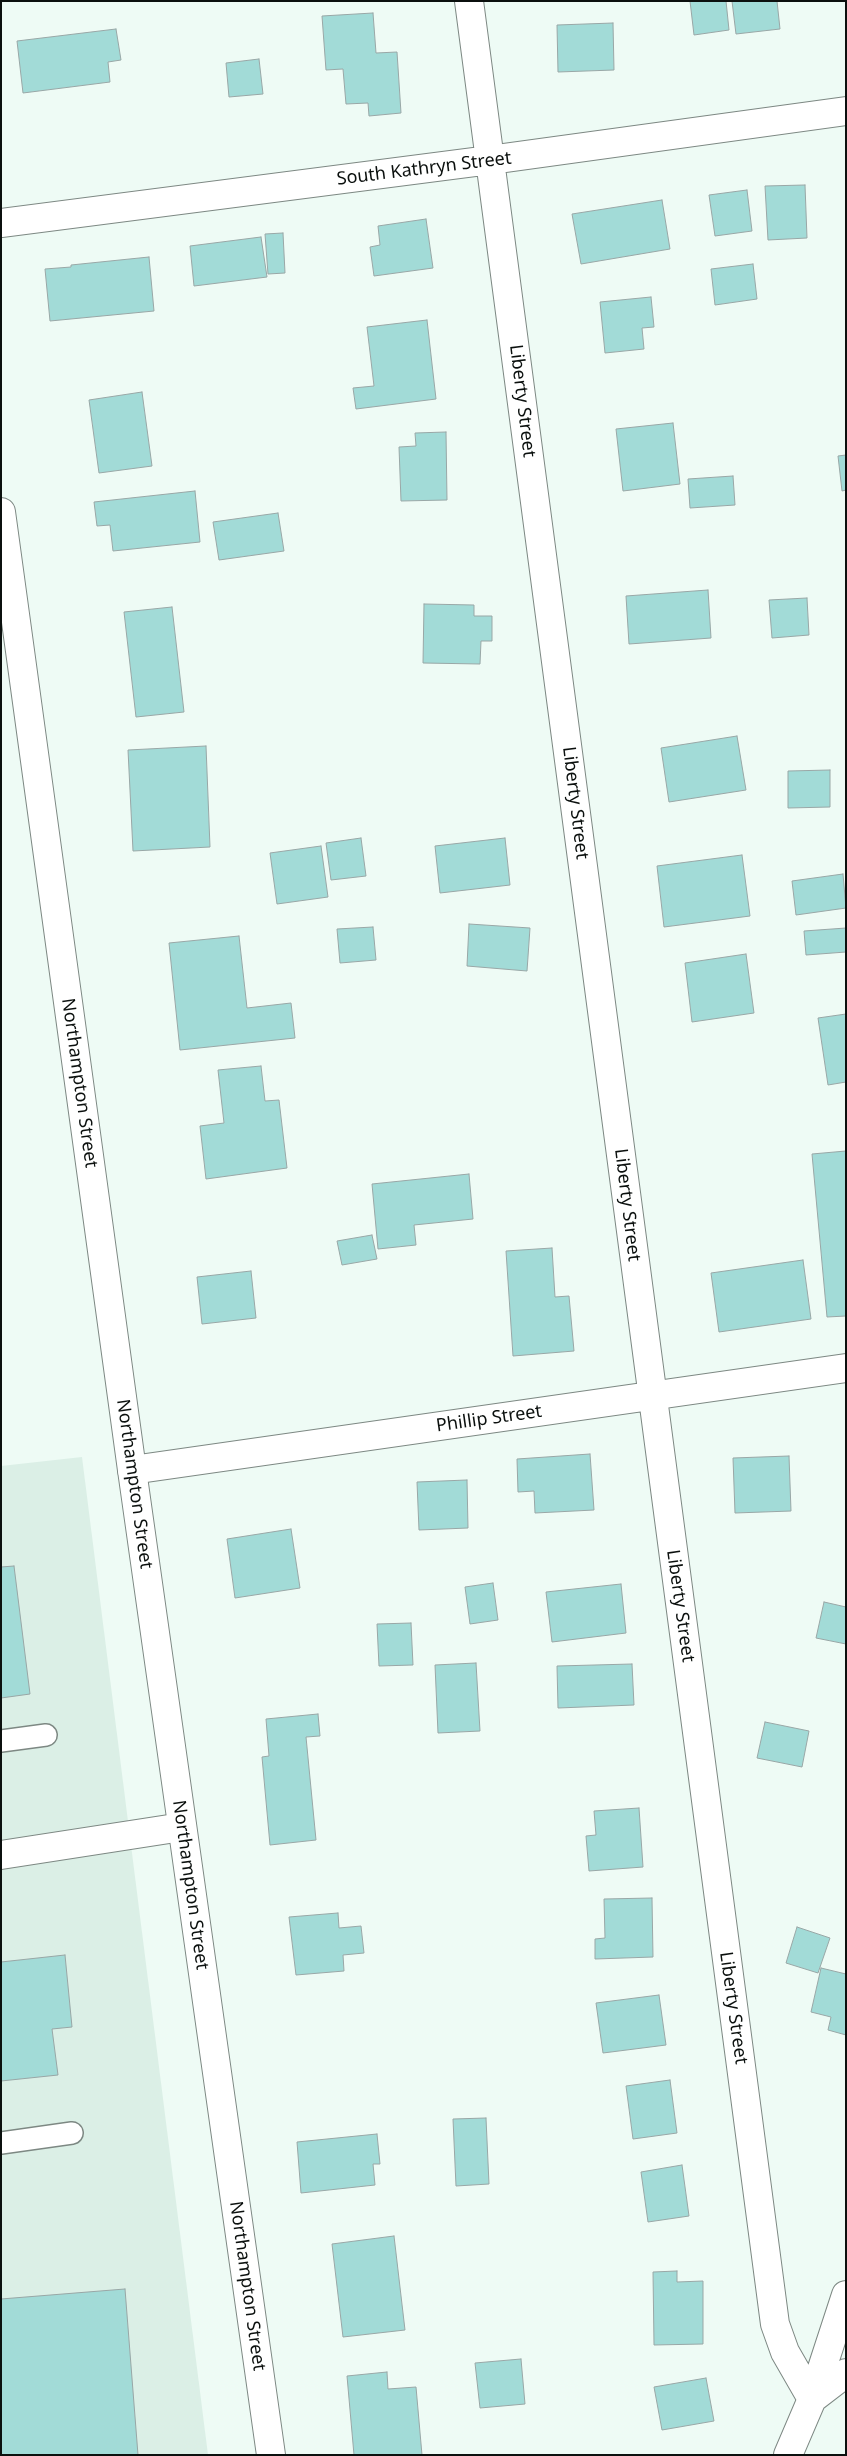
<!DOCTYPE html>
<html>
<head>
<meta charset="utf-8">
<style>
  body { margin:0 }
  #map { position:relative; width:847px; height:2456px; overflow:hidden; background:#eefbf5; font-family:"Noto Sans",sans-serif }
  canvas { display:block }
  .frame { position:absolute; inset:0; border:2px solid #0b100e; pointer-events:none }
</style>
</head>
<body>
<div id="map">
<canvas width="847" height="2456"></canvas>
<div class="frame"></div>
</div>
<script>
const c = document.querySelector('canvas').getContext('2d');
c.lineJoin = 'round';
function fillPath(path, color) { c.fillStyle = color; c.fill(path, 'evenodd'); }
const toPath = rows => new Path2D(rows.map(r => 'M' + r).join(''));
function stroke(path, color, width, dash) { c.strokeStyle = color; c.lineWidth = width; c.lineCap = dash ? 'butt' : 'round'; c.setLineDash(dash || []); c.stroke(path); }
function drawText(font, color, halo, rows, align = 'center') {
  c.font = font + ' "Noto Sans",sans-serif'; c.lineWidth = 4; c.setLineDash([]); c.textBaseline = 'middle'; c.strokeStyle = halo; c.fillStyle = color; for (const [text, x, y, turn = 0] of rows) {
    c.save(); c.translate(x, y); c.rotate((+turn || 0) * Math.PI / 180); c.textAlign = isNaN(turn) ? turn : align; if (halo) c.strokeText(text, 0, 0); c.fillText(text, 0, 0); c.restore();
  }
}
const built = toPath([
  [82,1457,208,2455,1,2455,1,1466]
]);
const building = toPath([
  [690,1,726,1,729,30,694,35,690,1],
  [732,1,777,1,780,29,736,34,732,1],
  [373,13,376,53,397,52,401,113,369,116,368,103,346,104,343,69,326,70,322,16,373,13],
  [613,23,614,70,558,72,557,25,613,23],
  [116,29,121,60,108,62,110,82,23,93,17,41,116,29],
  [259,59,263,94,229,97,226,63,259,59],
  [805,185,807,238,768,240,765,186,805,185],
  [747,190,752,231,715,236,709,195,747,190],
  [662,200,670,249,581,264,572,214,662,200],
  [426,219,433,268,374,276,370,247,380,245,378,226,426,219],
  [283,233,285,273,268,274,265,234,283,233],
  [261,237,267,277,194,286,190,246,261,237],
  [149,257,154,311,50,321,45,269,71,267,71,265,149,257],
  [753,264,757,299,715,305,711,269,753,264],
  [651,297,654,327,642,328,644,349,605,353,600,302,651,297],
  [427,320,436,399,356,409,353,388,374,386,367,327,427,320],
  [142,392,152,466,99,473,89,400,142,392],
  [673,423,680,484,623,491,616,429,673,423],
  [446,432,447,500,401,501,399,447,416,446,415,433,446,432],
  [846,455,846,490,842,491,838,456,846,455],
  [733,476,735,505,690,508,688,479,733,476],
  [195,491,200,542,113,551,110,525,97,526,94,502,195,491],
  [278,513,284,551,219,560,213,522,278,513],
  [708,590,711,638,629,644,626,596,708,590],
  [807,598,809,635,772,638,769,600,807,598],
  [424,604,474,605,474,616,492,616,492,641,481,641,480,664,423,663,424,604],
  [172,607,184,712,136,717,124,612,172,607],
  [737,736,746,790,669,802,661,748,737,736],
  [206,746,210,847,133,851,128,750,206,746],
  [830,770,830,807,788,808,788,771,830,770],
  [361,838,366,876,331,880,326,843,361,838],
  [505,838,510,885,440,893,435,846,505,838],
  [321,846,328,897,277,904,270,853,321,846],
  [742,855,750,916,664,927,657,866,742,855],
  [843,874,846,908,796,915,792,881,843,874],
  [469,924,530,928,527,971,467,966,469,924],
  [373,927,376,960,340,963,337,929,373,927],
  [846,928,846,952,806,955,804,931,846,928],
  [239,936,247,1008,291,1003,295,1038,180,1050,169,943,239,936],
  [746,954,754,1013,692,1022,685,963,746,954],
  [846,1014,846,1082,828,1085,818,1018,846,1014],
  [261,1066,265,1101,279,1100,287,1168,206,1179,200,1126,224,1123,218,1070,261,1066],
  [846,1151,846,1316,827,1317,812,1154,846,1151],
  [469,1174,473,1219,414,1225,416,1245,378,1249,372,1184,469,1174],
  [372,1235,377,1259,342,1265,337,1241,372,1235],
  [552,1248,555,1297,569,1296,574,1351,513,1356,506,1251,552,1248],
  [803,1260,811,1319,719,1332,711,1273,803,1260],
  [251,1271,256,1318,202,1324,197,1277,251,1271],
  [590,1454,594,1510,535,1513,534,1491,518,1492,517,1459,590,1454],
  [789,1456,791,1511,735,1513,733,1458,789,1456],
  [467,1480,468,1528,419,1530,417,1482,467,1480],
  [291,1529,300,1588,235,1598,227,1539,291,1529],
  [14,1566,30,1694,1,1698,1,1567,14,1566],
  [493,1583,498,1620,470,1624,465,1587,493,1583],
  [621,1584,626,1633,552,1642,546,1592,621,1584],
  [824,1602,846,1607,846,1644,816,1638,824,1602],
  [411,1623,413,1665,379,1666,377,1624,411,1623],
  [476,1663,480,1731,438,1733,435,1665,476,1663],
  [632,1664,634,1705,558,1708,557,1666,632,1664],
  [318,1714,320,1736,306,1737,316,1840,270,1845,262,1757,269,1756,266,1719,318,1714],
  [765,1722,809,1731,802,1767,757,1758,765,1722],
  [639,1808,643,1867,589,1871,586,1836,596,1835,594,1811,639,1808],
  [652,1898,653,1957,595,1959,595,1939,605,1938,604,1899,652,1898],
  [338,1913,339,1928,361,1926,364,1953,343,1955,344,1971,296,1975,289,1917,338,1913],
  [797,1927,830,1938,818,1973,786,1963,797,1927],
  [65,1955,72,2027,52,2029,58,2075,1,2081,1,1962,65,1955],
  [821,1968,846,1974,846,2035,828,2030,831,2017,811,2012,821,1968],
  [659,1995,666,2045,603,2053,596,2003,659,1995],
  [670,2080,677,2133,633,2139,626,2086,670,2080],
  [486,2118,489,2184,456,2186,453,2119,486,2118],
  [377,2134,380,2164,373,2164,375,2185,301,2193,297,2142,377,2134],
  [682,2165,689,2216,648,2222,641,2172,682,2165],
  [394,2236,405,2330,343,2337,332,2244,394,2236],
  [677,2271,677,2282,703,2281,703,2344,654,2345,653,2272,677,2271],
  [125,2289,138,2455,1,2455,1,2299,125,2289],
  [521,2359,525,2404,480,2408,475,2363,521,2359],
  [387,2372,388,2389,416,2387,422,2455,354,2455,347,2376,387,2372],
  [706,2378,714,2421,662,2430,654,2387,706,2378]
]);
const lane = toPath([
  [1,1741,46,1735],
  [1,2143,72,2133]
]);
const street = toPath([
  [469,1,775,2324,785,2352,812,2399,846,2373],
  [1,223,490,160,846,111],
  [132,1470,846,1368],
  [1,1855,182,1827],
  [788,2455,812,2399,846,2295]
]);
const secondary = toPath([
  [1,512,132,1470,271,2455]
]);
const streetNames = [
  ["South Kathryn Street",424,169,-7],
  ["Liberty Street",522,401,83],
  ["Liberty Street",575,803,83],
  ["Northampton Street",79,1083,82],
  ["Liberty Street",627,1205,83],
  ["Phillip Street",489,1419,-8],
  ["Northampton Street",134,1484,82],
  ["Liberty Street",680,1606,82],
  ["Northampton Street",190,1885,82],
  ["Liberty Street",733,2008,82],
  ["Northampton Street",247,2286,82]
];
fillPath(built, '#dbefe6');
fillPath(building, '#a2dbd7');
stroke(building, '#99a7a6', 1);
stroke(lane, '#7d8883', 24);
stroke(street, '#7d8883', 30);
stroke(secondary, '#7d8883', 30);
stroke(lane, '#fff', 21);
stroke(street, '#fff', 28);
stroke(secondary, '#fff', 28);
drawText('18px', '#0b100e', '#fff', streetNames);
</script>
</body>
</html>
